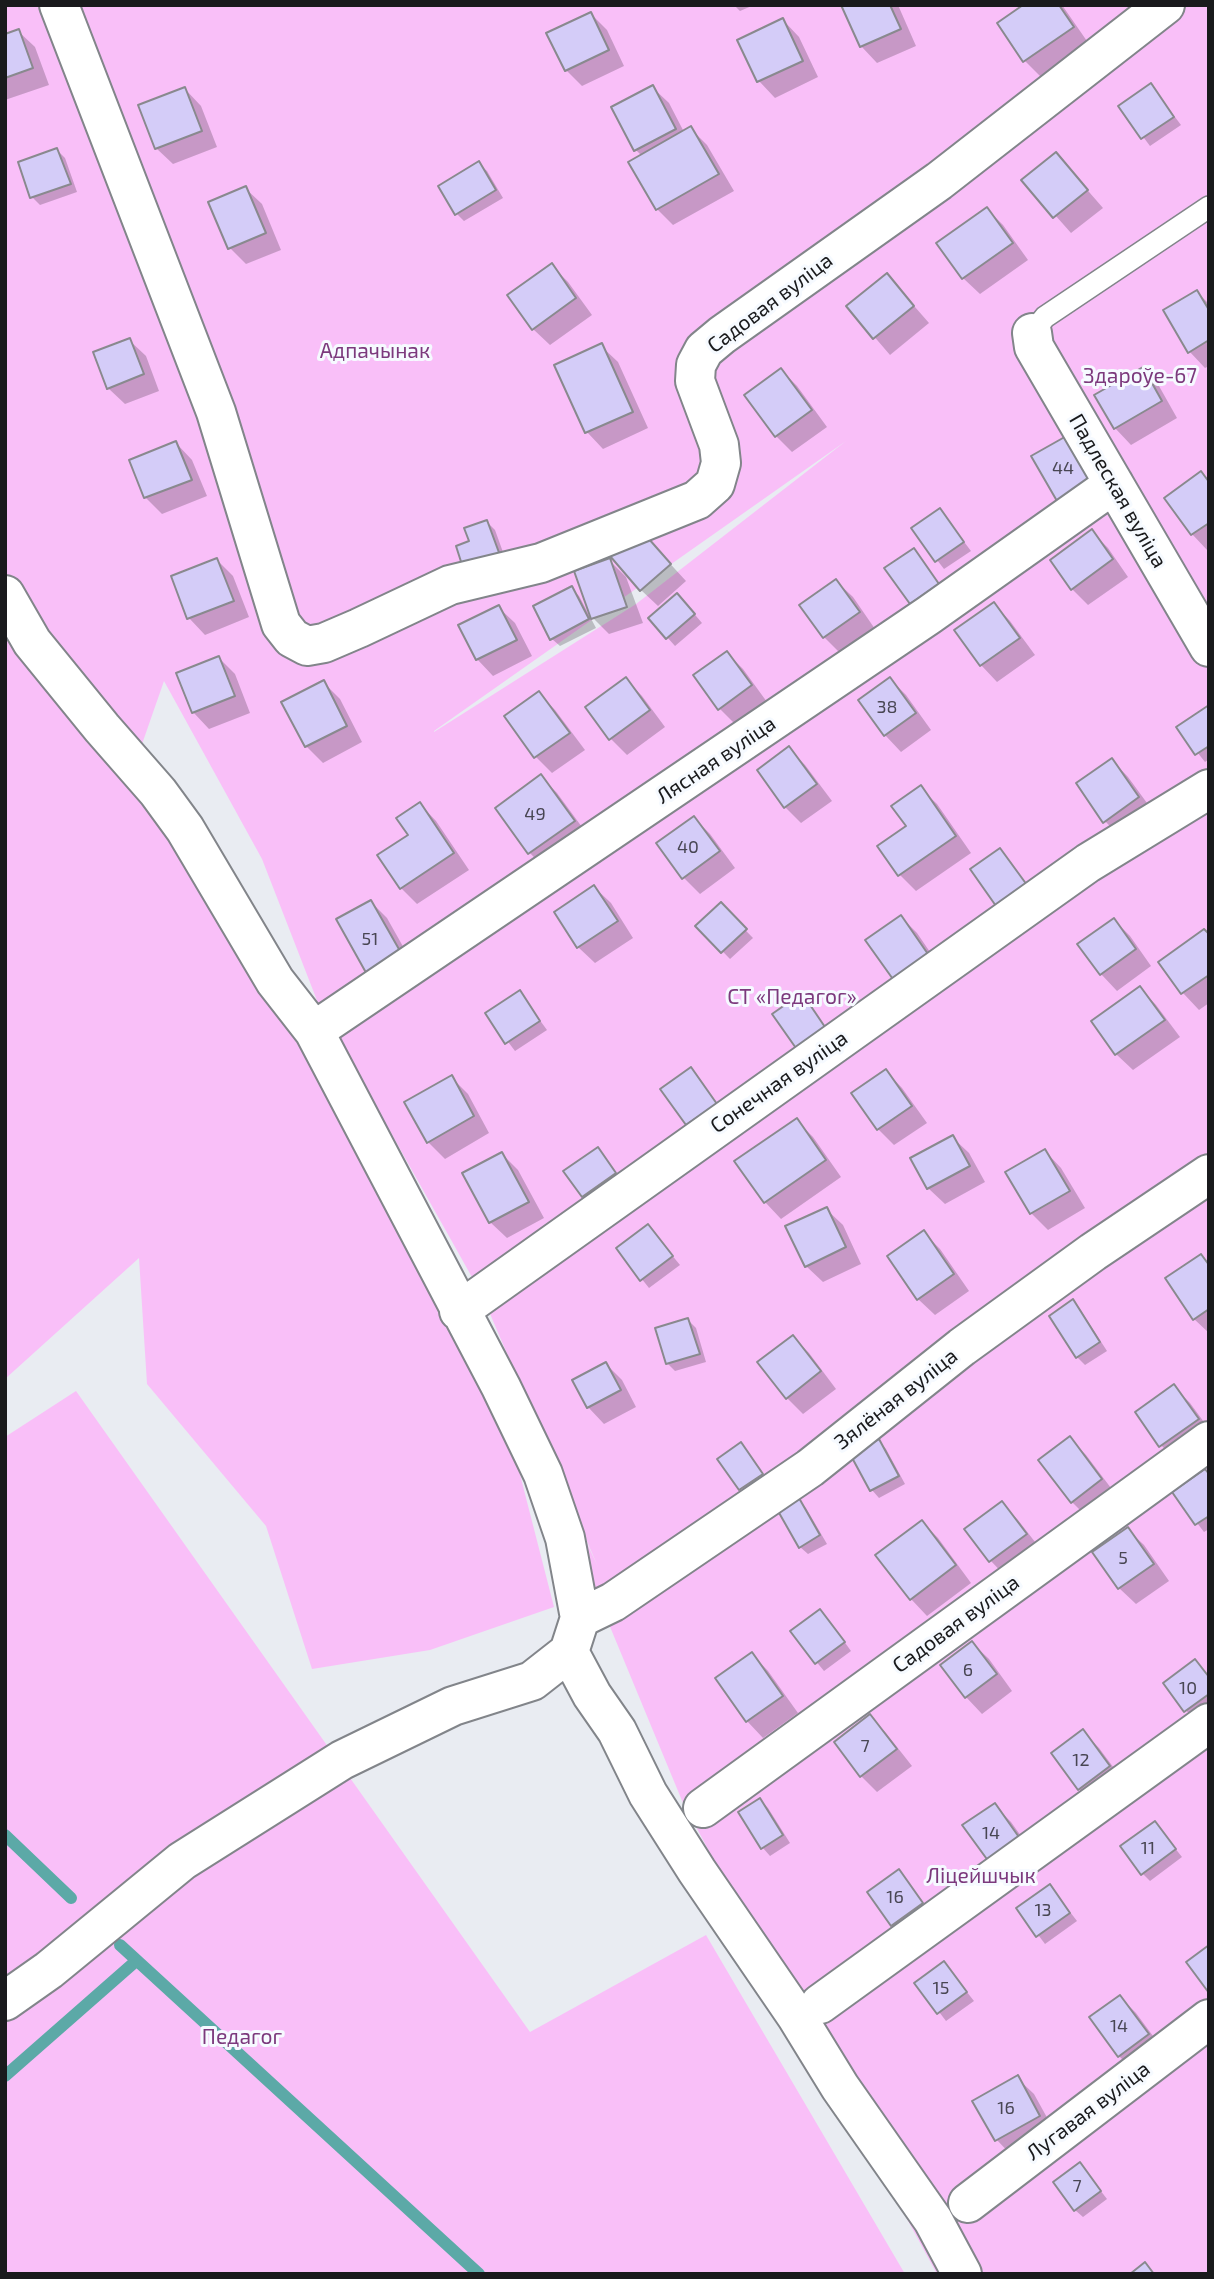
<!DOCTYPE html>
<html>
<head>
<meta charset="utf-8">
<style>
  body { margin:0 }
  #map { position:relative; width:1214px; height:2279px; overflow:hidden; background:#e9ecf2; font-family:"Exo 2",sans-serif }
  canvas { display:block }
  .frame { position:absolute; inset:0; border:7px solid #191a1c; pointer-events:none }
</style>
</head>
<body>
<div id="map">
<canvas width="1214" height="2279"></canvas>
<div class="frame"></div>
</div>
<script>
const c = document.querySelector('canvas').getContext('2d');
c.lineJoin = 'round';
function fillPath(path, color) { c.fillStyle = color; c.fill(path, 'evenodd'); }
const toPath = rows => new Path2D(rows.map(r => 'M' + r).join(''));
function stroke(path, color, width, dash) { c.strokeStyle = color; c.lineWidth = width; c.lineCap = dash ? 'butt' : 'round'; c.setLineDash(dash || []); c.stroke(path); }
function drawText(font, color, halo, rows, align = 'center') {
  c.font = font + ' "Exo 2",sans-serif'; c.lineWidth = 6; c.setLineDash([]); c.textBaseline = 'middle'; c.strokeStyle = halo; c.fillStyle = color; for (const [text, x, y, turn = 0] of rows) {
    c.save(); c.translate(x, y); c.rotate((+turn || 0) * Math.PI / 180); c.textAlign = isNaN(turn) ? turn : align; if (halo) c.strokeText(text, 0, 0); c.fillText(text, 0, 0); c.restore();
  }
}
const green = toPath([
  [5,5,1209,5,1209,1426,683,1803,476,1303,554,1607,430,1650,312,1669,266,1526,147,1384,139,1258,5,1379],
  [846,441,636,604,434,732,434,731],
  [164,681,262,859,318,1003,482,1295,598,1567,473,1297,134,767],
  [76,1391,530,2032,706,1935,905,2274,5,2274,5,1437],
  [1209,1431,1209,2274,937,2274,797,2017,685,1806]
]);
const shadow = toPath([
  [734,5,754,5,740,11],
  [843,5,898,5,916,46,877,63,861,46],
  [1026,5,1062,5,1089,44,1041,77,1025,61],
  [591,14,607,30,624,66,582,86,566,70],
  [783,20,799,37,818,77,775,98,759,81,740,41],
  [18,31,35,47,49,85,5,100,5,36],
  [1151,85,1181,125,1150,146,1120,106],
  [652,87,669,103,684,132,691,129,707,145,734,191,673,225,657,209,642,156,636,150],
  [185,89,201,106,217,147,173,164,156,148],
  [57,150,65,158,77,192,40,205,32,197],
  [1056,154,1103,208,1071,233,1024,180],
  [479,164,487,171,503,198,464,221,457,214],
  [245,188,262,204,281,250,246,264,230,248],
  [987,209,1003,225,1028,260,980,294,963,278],
  [552,266,568,282,592,315,550,345,533,329],
  [887,275,929,323,890,355,848,306],
  [1197,292,1209,304,1209,366,1205,368,1189,351],
  [129,340,146,356,159,391,125,404,108,388],
  [601,346,618,362,648,428,603,449,587,432,556,366],
  [781,370,797,386,827,427,792,452,776,436],
  [1143,370,1159,386,1177,418,1131,445,1115,428,1097,396],
  [176,443,192,460,207,496,162,514,145,497],
  [1201,474,1209,481,1208,551,1192,534],
  [940,510,971,551,944,569,913,529],
  [487,522,495,530,508,566,472,542],
  [641,532,686,581,658,606,641,590],
  [1092,532,1108,548,1128,577,1088,605,1072,589],
  [217,560,233,576,249,617,205,635,189,618],
  [609,560,626,577,643,623,609,634,591,616],
  [836,581,853,597,875,629,841,654,824,637,801,605],
  [571,588,579,596,596,628,560,646,552,639],
  [685,603,702,623,675,646,650,618],
  [994,604,1010,621,1035,655,997,682,981,665],
  [498,607,515,623,532,656,493,676,477,659],
  [727,653,743,669,767,702,736,725,720,709],
  [219,658,235,674,250,713,209,729,193,712],
  [626,679,642,696,665,727,627,755,611,739],
  [890,679,906,695,931,730,901,752,885,735,860,700],
  [323,682,340,699,362,742,323,763,306,746],
  [539,693,555,710,585,750,552,773,536,757,507,717],
  [1209,707,1209,759,1205,762,1178,728],
  [789,749,805,765,832,801,801,823,785,807],
  [1112,760,1128,777,1155,814,1121,838,1105,821],
  [541,777,557,793,590,838,546,870,530,853,497,808],
  [920,788,937,804,971,853,916,891,900,875,908,827],
  [420,804,436,821,469,870,417,904,401,888,410,836],
  [694,818,710,834,735,868,700,894,683,877],
  [594,887,611,903,633,938,595,963,578,947],
  [371,902,387,918,419,975,370,977],
  [721,905,753,938,730,959,698,926],
  [901,917,917,933,945,974,912,997],
  [1114,920,1130,936,1151,966,1117,991,1101,974],
  [1209,935,1209,1003,1199,1010,1183,993,1161,962],
  [1140,988,1156,1005,1180,1037,1133,1070,1116,1054,1093,1022],
  [520,993,547,1030,515,1051,487,1014],
  [886,1071,902,1088,927,1123,894,1145,878,1129],
  [451,1077,468,1094,489,1133,445,1159,428,1142],
  [796,1120,813,1137,841,1177,781,1219,765,1202],
  [952,1137,969,1153,985,1182,945,1204,928,1188],
  [598,1149,622,1182,591,1204,583,1196],
  [1045,1151,1061,1168,1085,1208,1048,1230,1031,1213],
  [502,1154,518,1170,544,1218,507,1238,490,1222],
  [826,1209,843,1225,861,1264,823,1282,806,1266],
  [648,1226,680,1265,649,1288,618,1249],
  [924,1233,940,1249,969,1291,935,1315,918,1299],
  [1201,1256,1209,1264,1209,1333,1194,1319],
  [1072,1302,1080,1309,1107,1351,1085,1365,1077,1357],
  [688,1320,696,1328,706,1362,675,1371,667,1363],
  [793,1337,809,1353,836,1389,803,1414,787,1398],
  [606,1364,622,1380,636,1407,604,1424,588,1407],
  [1174,1387,1190,1403,1209,1429,1177,1462,1161,1445],
  [1070,1439,1086,1455,1117,1496,1088,1518,1072,1502],
  [879,1441,886,1449,905,1484,879,1498,872,1490,853,1455],
  [741,1445,769,1483,749,1497,720,1459],
  [1209,1475,1209,1529,1204,1532,1174,1493],
  [799,1501,806,1508,827,1544,808,1554,800,1547],
  [1002,1503,1018,1520,1042,1551,1007,1578,991,1561,967,1529],
  [922,1522,938,1538,971,1583,927,1616,911,1599],
  [1127,1529,1144,1545,1169,1581,1136,1604,1119,1588],
  [828,1619,851,1651,824,1671,792,1632],
  [972,1643,989,1659,1012,1691,982,1714,966,1697],
  [752,1654,768,1671,798,1713,763,1738,747,1721,718,1679],
  [1195,1661,1209,1677,1209,1708,1193,1719,1165,1683],
  [870,1717,886,1733,912,1766,877,1792,861,1776],
  [1083,1732,1099,1748,1125,1783,1096,1805,1079,1789],
  [760,1800,768,1808,790,1843,770,1856,763,1848,740,1812],
  [994,1805,1011,1822,1036,1857,1006,1878],
  [1155,1823,1182,1857,1150,1881,1142,1873],
  [898,1871,929,1911,900,1932,892,1925],
  [1050,1886,1077,1921,1045,1944,1018,1908],
  [944,1963,974,2001,946,2021,917,1983],
  [1120,1997,1136,2013,1164,2051,1135,2072,1119,2056],
  [1017,2078,1034,2094,1055,2132,1013,2157,997,2140,975,2102],
  [1080,2164,1107,2199,1083,2217,1075,2210]
]);
const stream = toPath([
  [5,1835,71,1898],
  [120,1945,479,2274],
  [5,2076,136,1961]
]);
const building = toPath([
  [841,5,890,5,901,29,860,47,841,5],
  [1023,5,1059,5,1074,27,1023,62,997,23,1023,5],
  [591,12,609,50,565,71,546,33,591,12],
  [783,18,803,61,757,82,737,40,783,18],
  [19,29,33,68,5,78,5,34,19,29],
  [1151,83,1174,117,1141,139,1118,106,1151,83],
  [653,85,676,129,634,151,611,107,653,85],
  [185,87,202,131,155,149,138,105,185,87],
  [691,126,719,174,656,210,628,162,691,126],
  [57,148,71,184,30,198,18,162,57,148],
  [1056,152,1088,190,1053,218,1021,180,1056,152],
  [479,161,496,190,455,215,438,186,479,161],
  [246,186,266,233,228,249,208,202,246,186],
  [987,207,1013,243,962,279,936,243,987,207],
  [552,263,576,298,532,330,507,295,552,263],
  [887,273,914,306,873,339,846,306,887,273],
  [1197,290,1209,310,1209,340,1188,353,1163,310,1197,290],
  [130,338,144,374,107,389,93,352,130,338],
  [602,343,633,412,585,433,554,365,602,343],
  [1143,367,1162,401,1114,429,1094,395,1143,367],
  [781,368,812,410,775,437,744,395,781,368],
  [1070,434,1095,479,1057,501,1031,456,1070,434],
  [176,441,192,480,144,498,129,460,176,441],
  [1201,471,1209,482,1209,523,1191,535,1164,498,1201,471],
  [940,508,964,542,935,562,911,528,940,508],
  [487,520,501,558,464,571,456,546,469,541,464,528,487,520],
  [1092,529,1113,559,1071,590,1050,560,1092,529],
  [641,530,671,564,640,591,610,556,641,530],
  [914,548,939,584,910,604,884,568,914,548],
  [217,558,234,601,187,619,171,576,217,558],
  [610,558,627,607,591,619,574,571,610,558],
  [836,579,860,612,823,638,799,605,836,579],
  [572,586,589,619,550,640,533,606,572,586],
  [677,593,695,614,666,639,648,618,677,593],
  [994,602,1020,638,980,666,954,630,994,602],
  [499,605,517,640,476,660,458,625,499,605],
  [727,651,752,685,718,710,693,675,727,651],
  [219,656,235,696,192,713,176,673,219,656],
  [626,677,650,710,609,740,585,707,626,677],
  [890,677,916,713,884,736,858,700,890,677],
  [324,680,347,726,305,747,281,702,324,680],
  [539,691,570,733,534,758,504,716,539,691],
  [1209,705,1209,746,1195,755,1176,727,1209,705],
  [789,746,817,784,784,808,757,770,789,746],
  [1112,758,1139,797,1103,823,1076,783,1112,758],
  [541,774,575,821,528,854,495,808,541,774],
  [921,785,956,836,898,876,877,846,906,826,891,806,921,785],
  [420,802,454,853,400,889,377,855,408,835,396,818,420,802],
  [694,816,720,851,682,879,656,843,694,816],
  [1000,848,1027,885,996,906,970,869,1000,848],
  [594,885,618,921,577,948,554,912,594,885],
  [371,900,404,958,369,978,336,919,371,900],
  [721,902,747,929,721,953,695,926,721,902],
  [901,915,930,957,895,982,865,940,901,915],
  [1114,918,1136,949,1100,975,1077,944,1114,918],
  [1204,929,1209,934,1209,975,1181,994,1158,962,1204,929],
  [1140,986,1165,1020,1115,1055,1091,1021,1140,986],
  [520,990,540,1021,505,1044,485,1013,520,990],
  [802,993,827,1030,798,1051,772,1014,802,993],
  [691,1067,717,1104,686,1125,660,1089,691,1067],
  [886,1069,912,1106,877,1130,851,1093,886,1069],
  [452,1075,474,1116,427,1143,404,1102,452,1075],
  [797,1118,826,1160,764,1203,734,1161,797,1118],
  [953,1135,970,1166,927,1189,910,1158,953,1135],
  [598,1147,616,1173,582,1197,563,1171,598,1147],
  [1045,1149,1070,1191,1030,1214,1005,1172,1045,1149],
  [502,1152,529,1202,489,1223,462,1173,502,1152],
  [827,1207,846,1247,805,1267,785,1226,827,1207],
  [648,1224,673,1256,640,1281,616,1248,648,1224],
  [924,1230,954,1274,917,1300,887,1256,924,1230],
  [1201,1254,1209,1265,1209,1309,1193,1320,1165,1278,1201,1254],
  [1073,1299,1100,1342,1076,1358,1049,1316,1073,1299],
  [688,1318,700,1354,666,1364,655,1328,688,1318],
  [793,1335,821,1371,786,1399,757,1362,793,1335],
  [606,1362,621,1390,587,1408,572,1380,606,1362],
  [1174,1384,1199,1419,1159,1447,1135,1412,1174,1384],
  [1070,1436,1102,1479,1071,1503,1038,1460,1070,1436],
  [879,1439,899,1476,870,1491,850,1454,879,1439],
  [741,1442,763,1474,739,1490,717,1459,741,1442],
  [1205,1469,1209,1474,1209,1516,1195,1525,1172,1492,1205,1469],
  [799,1498,820,1535,799,1548,778,1511,799,1498],
  [1002,1501,1027,1534,989,1562,964,1529,1002,1501],
  [922,1520,956,1565,910,1600,875,1555,922,1520],
  [1128,1527,1154,1564,1118,1589,1092,1552,1128,1527],
  [820,1609,845,1642,815,1664,790,1631,820,1609],
  [972,1641,997,1674,965,1698,940,1665,972,1641],
  [752,1652,783,1696,746,1722,715,1678,752,1652],
  [1195,1659,1209,1677,1209,1694,1184,1712,1163,1683,1195,1659],
  [870,1714,897,1749,860,1777,834,1742,870,1714],
  [1083,1729,1110,1766,1078,1790,1051,1753,1083,1729],
  [760,1798,783,1835,761,1849,738,1812,760,1798],
  [995,1803,1021,1840,989,1862,962,1825,995,1803],
  [1155,1821,1176,1849,1141,1875,1120,1846,1155,1821],
  [899,1869,923,1903,891,1926,867,1892,899,1869],
  [1050,1884,1070,1913,1036,1937,1016,1908,1050,1884],
  [1209,1945,1209,1993,1186,1962,1209,1945],
  [944,1961,967,1992,937,2014,914,1983,944,1961],
  [1120,1995,1149,2034,1118,2057,1089,2017,1120,1995],
  [1018,2075,1040,2116,995,2141,972,2101,1018,2075],
  [1080,2162,1101,2191,1074,2211,1053,2182,1080,2162],
  [1145,2262,1154,2274,1130,2274,1145,2262]
]);
const service = toPath([
  [1032,333,1045,317,1209,207]
]);
const minor = toPath([
  [59,5,216,412,281,624,292,638,307,646,324,643,359,628,450,585,541,563,697,500,715,484,721,463,719,445,695,381,696,365,704,350,722,335,939,181,1165,5],
  [1032,333,1034,347,1209,647],
  [5,595,32,642,102,728,158,792,185,829,275,981,314,1031,501,1387,543,1474,565,1538,580,1618,569,1652,532,1681,453,1706,342,1760,182,1861,49,1970,5,2001],
  [314,1031,929,615,1114,484],
  [459,1311,1088,863,1209,789],
  [580,1618,613,1602,810,1468,962,1347,1093,1252,1209,1174],
  [569,1652,592,1695,617,1731,648,1794,697,1871,797,2017,840,2087,933,2220,962,2274],
  [703,1808,1209,1441],
  [820,2004,1209,1723],
  [968,2203,1209,2019]
]);
const numberNames = [
  ["44",1063,468],
  ["38",887,707],
  ["49",535,814],
  ["40",688,847],
  ["51",370,939],
  ["5",1123,1558],
  ["6",968,1670],
  ["10",1188,1688],
  ["7",865,1746],
  ["12",1081,1760],
  ["14",991,1833],
  ["11",1148,1848],
  ["16",895,1897],
  ["13",1043,1910],
  ["15",941,1988],
  ["14",1119,2026],
  ["16",1006,2108],
  ["7",1077,2186]
];
const streetNames = [
  ["Садовая вуліца",770,303,-37],
  ["Падлеская вуліца",1118,491,60],
  ["Лясная вуліца",716,760,-34],
  ["Сонечная вуліца",779,1082,-35],
  ["Зялёная вуліца",896,1399,-38],
  ["Садовая вуліца",956,1624,-36],
  ["Лугавая вуліца",1088,2111,-37]
];
const parkNames = [
  ["Адпачынак",375,351],
  ["Здароўе-67",1140,376],
  ["СТ «Педагог»",792,997],
  ["Ліцейшчык",981,1876],
  ["Педагог",242,2037]
];
fillPath(green, '#f9bff8');
fillPath(shadow, '#0003');
stroke(stream, '#5ca9a7', 12);
fillPath(building, '#d4ccf8');
stroke(building, '#89898e', 2);
stroke(service, '#82858a', 24);
stroke(minor, '#82858a', 42);
stroke(service, '#fff', 21);
stroke(minor, '#fff', 38);
drawText('18px', '#484653', null, numberNames);
drawText('21px', '#191a1c', '#f6faff', streetNames);
drawText('21px', '#7c397d', '#f6faff', parkNames);
</script>
</body>
</html>
